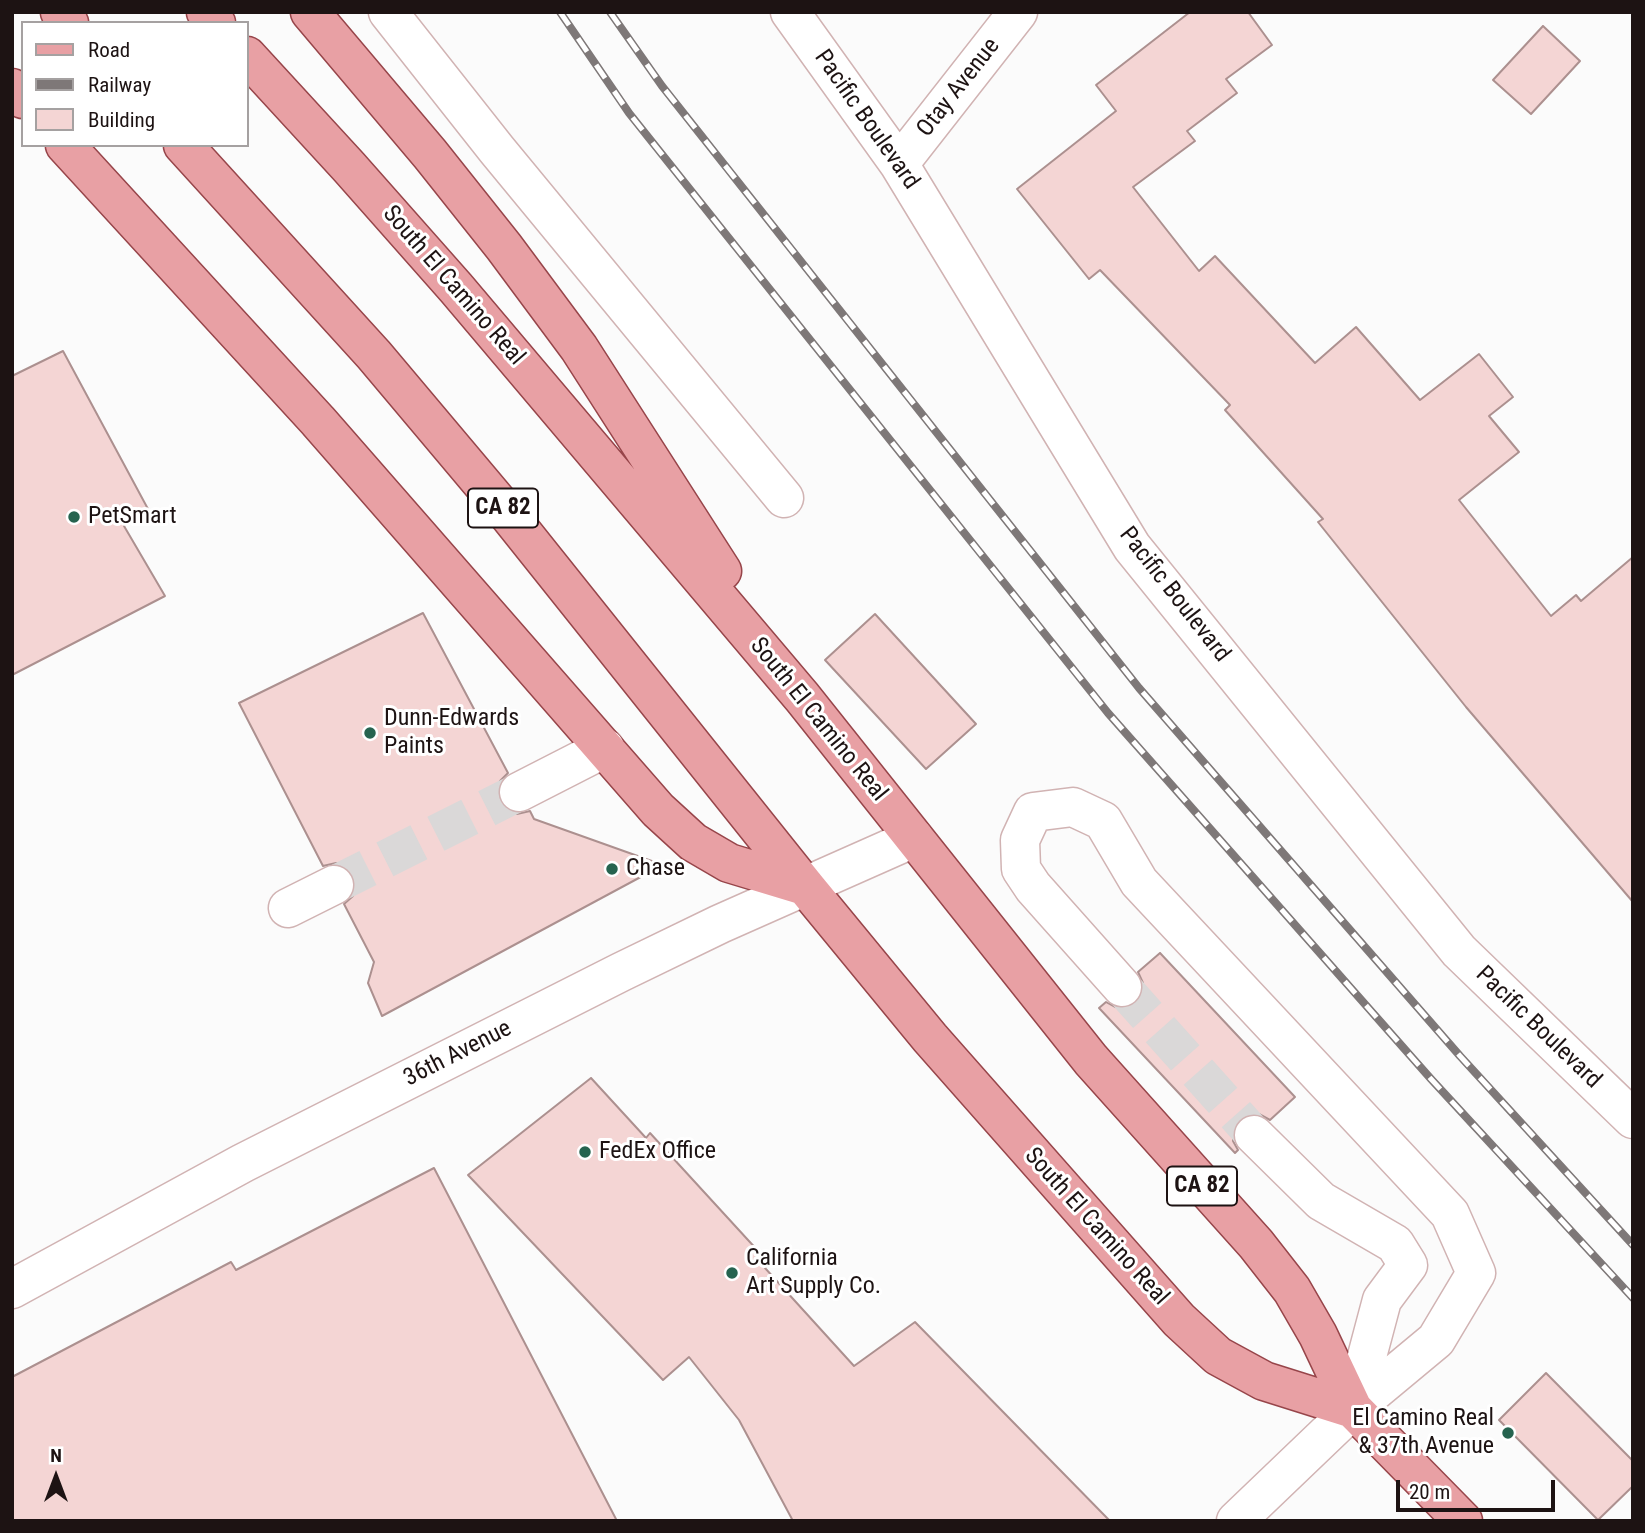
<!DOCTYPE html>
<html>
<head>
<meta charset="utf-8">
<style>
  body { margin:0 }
  #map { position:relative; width:1645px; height:1533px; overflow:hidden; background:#fbfbfb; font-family:"Roboto Condensed",sans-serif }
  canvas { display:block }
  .frame { position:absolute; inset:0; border:14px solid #1d1313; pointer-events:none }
  .legend { position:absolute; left:21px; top:21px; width:228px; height:126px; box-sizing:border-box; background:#fff; border:2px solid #a5a1a1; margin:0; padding:9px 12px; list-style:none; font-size:21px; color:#1d1313 }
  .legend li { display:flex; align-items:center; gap:14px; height:35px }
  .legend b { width:35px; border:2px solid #a5a1a1 }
  .north { position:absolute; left:21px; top:1442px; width:70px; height:70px; -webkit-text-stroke:5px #fff; paint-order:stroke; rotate:0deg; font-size:19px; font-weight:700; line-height:28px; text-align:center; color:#1d1313 }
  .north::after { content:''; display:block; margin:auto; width:24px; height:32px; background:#1d1313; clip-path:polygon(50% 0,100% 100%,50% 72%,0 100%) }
  .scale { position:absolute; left:1396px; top:1480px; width:159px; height:32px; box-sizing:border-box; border:4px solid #1d1313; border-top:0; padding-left:9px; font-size:21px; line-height:24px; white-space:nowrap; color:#1d1313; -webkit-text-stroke:5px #fff; paint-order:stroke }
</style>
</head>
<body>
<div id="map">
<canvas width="1645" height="1533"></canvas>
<div class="frame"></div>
<ul class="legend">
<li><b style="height:9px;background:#e8a0a4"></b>Road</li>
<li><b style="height:9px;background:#7e7878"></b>Railway</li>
<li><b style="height:19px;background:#f4d5d4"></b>Building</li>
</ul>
<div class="north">N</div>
<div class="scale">20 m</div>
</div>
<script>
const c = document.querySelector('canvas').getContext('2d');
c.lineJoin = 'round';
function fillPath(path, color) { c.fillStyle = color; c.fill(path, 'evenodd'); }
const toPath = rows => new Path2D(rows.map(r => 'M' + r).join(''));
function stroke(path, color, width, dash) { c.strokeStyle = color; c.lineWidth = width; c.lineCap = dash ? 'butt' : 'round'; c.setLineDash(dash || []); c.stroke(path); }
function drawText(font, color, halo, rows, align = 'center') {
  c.font = font + ' "Roboto Condensed",sans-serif'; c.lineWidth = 6; c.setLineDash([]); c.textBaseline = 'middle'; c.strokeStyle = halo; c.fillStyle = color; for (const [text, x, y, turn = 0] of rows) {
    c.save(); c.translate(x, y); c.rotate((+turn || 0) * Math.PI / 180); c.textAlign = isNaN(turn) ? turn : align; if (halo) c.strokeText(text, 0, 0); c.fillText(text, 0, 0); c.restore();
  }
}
const building = toPath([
  [1190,12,1248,12,1272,45,1226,79,1237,93,1187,131,1195,141,1133,187,1199,271,1215,256,1315,363,1356,327,1420,400,1479,354,1513,397,1489,416,1519,452,1459,500,1551,616,1576,595,1581,601,1633,557,1633,902,1466,707,1318,522,1323,519,1225,410,1230,405,1100,270,1089,279,1017,189,1116,111,1096,85,1190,12],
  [1543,26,1580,61,1531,114,1493,80,1543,26],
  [63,351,148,509,124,526,165,596,12,675,12,376,63,351],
  [423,613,508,773,500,781,497,792,499,801,507,810,517,814,530,811,534,819,663,865,382,1016,368,983,374,962,344,904,353,896,356,886,354,876,347,867,336,863,323,866,239,703,423,613],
  [875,614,976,724,926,769,825,660,875,614],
  [1160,953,1295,1097,1270,1120,1259,1114,1248,1114,1239,1119,1233,1130,1233,1141,1238,1150,1235,1153,1099,1008,1106,1002,1115,1007,1126,1008,1137,1003,1142,994,1143,983,1138,972,1160,953],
  [591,1078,646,1138,650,1133,770,1264,765,1268,854,1366,915,1322,1110,1521,793,1521,739,1420,689,1357,663,1380,468,1175,591,1078],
  [434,1168,617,1521,12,1521,12,1377,231,1262,236,1270,434,1168],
  [1546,1373,1633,1461,1633,1486,1598,1520,1499,1420,1546,1373]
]);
const minorTunnel = toPath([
  [334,885,519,792],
  [1122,987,1254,1135]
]);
const minor = toPath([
  [388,12,497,150,784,498],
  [790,12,899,164,1132,547,1459,951,1633,1119],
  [899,164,1018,12],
  [519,792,605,748],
  [288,908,334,885],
  [1122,987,1033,887,1021,869,1020,840,1033,812,1073,807,1103,821,1139,882,1450,1214,1476,1273,1436,1340,1353,1409,1382,1300,1408,1265,1395,1244,1321,1201,1254,1135],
  [12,1289,243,1163,621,972,720,924,914,838],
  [1236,1521,1353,1409]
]);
const major = toPath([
  [60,12,69,23],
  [206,12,216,23],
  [310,12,430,154,504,247,579,348,722,571],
  [247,56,349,167,456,288,802,697,1091,1060,1256,1244,1292,1290,1318,1335,1353,1409,1463,1521],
  [12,88,23,99],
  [65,145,318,421,658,810,693,842,729,863,805,886],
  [183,145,374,355,507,513,805,886,930,1038,1179,1320,1218,1356,1264,1381,1353,1409]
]);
const rail = toPath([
  [560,12,629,113,1108,713,1431,1079,1633,1298],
  [610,12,662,86,1139,688,1460,1056,1633,1245]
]);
const markers = [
  [74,517,7,"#26634f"],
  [370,733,7,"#26634f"],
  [612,869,7,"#26634f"],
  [585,1152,7,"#26634f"],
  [732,1273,7,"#26634f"],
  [1508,1433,7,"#26634f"]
];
const shields = [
  [503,508,70],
  [1202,1186,70]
];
const shieldNames = [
  ["CA 82",503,508],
  ["CA 82",1202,1186]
];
const streetNames = [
  ["Otay Avenue",959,88,-52],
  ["Pacific Boulevard",866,120,55],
  ["South El Camino Real",453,286,49],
  ["Pacific Boulevard",1174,595,52],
  ["South El Camino Real",818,720,51],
  ["Pacific Boulevard",1538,1028,44],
  ["36th Avenue",458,1054,-27],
  ["South El Camino Real",1096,1227,48]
];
const poiNames = [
  ["PetSmart",88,517],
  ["Dunn-Edwards",384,719],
  ["Paints",384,747],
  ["Chase",626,869],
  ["FedEx Office",599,1152],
  ["California",746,1259],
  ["Art Supply Co.",746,1287],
  ["El Camino Real",1494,1419,"right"],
  ["& 37th Avenue",1494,1447,"right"]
];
fillPath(building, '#f4d5d4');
stroke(building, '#ac908f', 2);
stroke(minorTunnel, '#dad8d8', 38, [38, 19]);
stroke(minor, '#d1b3b3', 41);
stroke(major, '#97454a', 41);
stroke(minor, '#fff', 38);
stroke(major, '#e8a0a4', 38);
stroke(rail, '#7e7878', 8);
stroke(rail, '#fff', 5, [16]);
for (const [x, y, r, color] of markers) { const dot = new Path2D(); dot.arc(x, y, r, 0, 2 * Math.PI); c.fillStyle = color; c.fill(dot); stroke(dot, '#fff', 2.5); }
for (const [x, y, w] of shields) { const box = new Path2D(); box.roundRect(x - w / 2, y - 19.5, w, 39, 5); c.fillStyle = '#fff'; c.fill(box); stroke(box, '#1d1313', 2); }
drawText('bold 23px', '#1d1313', null, shieldNames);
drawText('24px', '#1d1313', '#fff', streetNames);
drawText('24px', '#1d1313', '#fff', poiNames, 'left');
</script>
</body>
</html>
